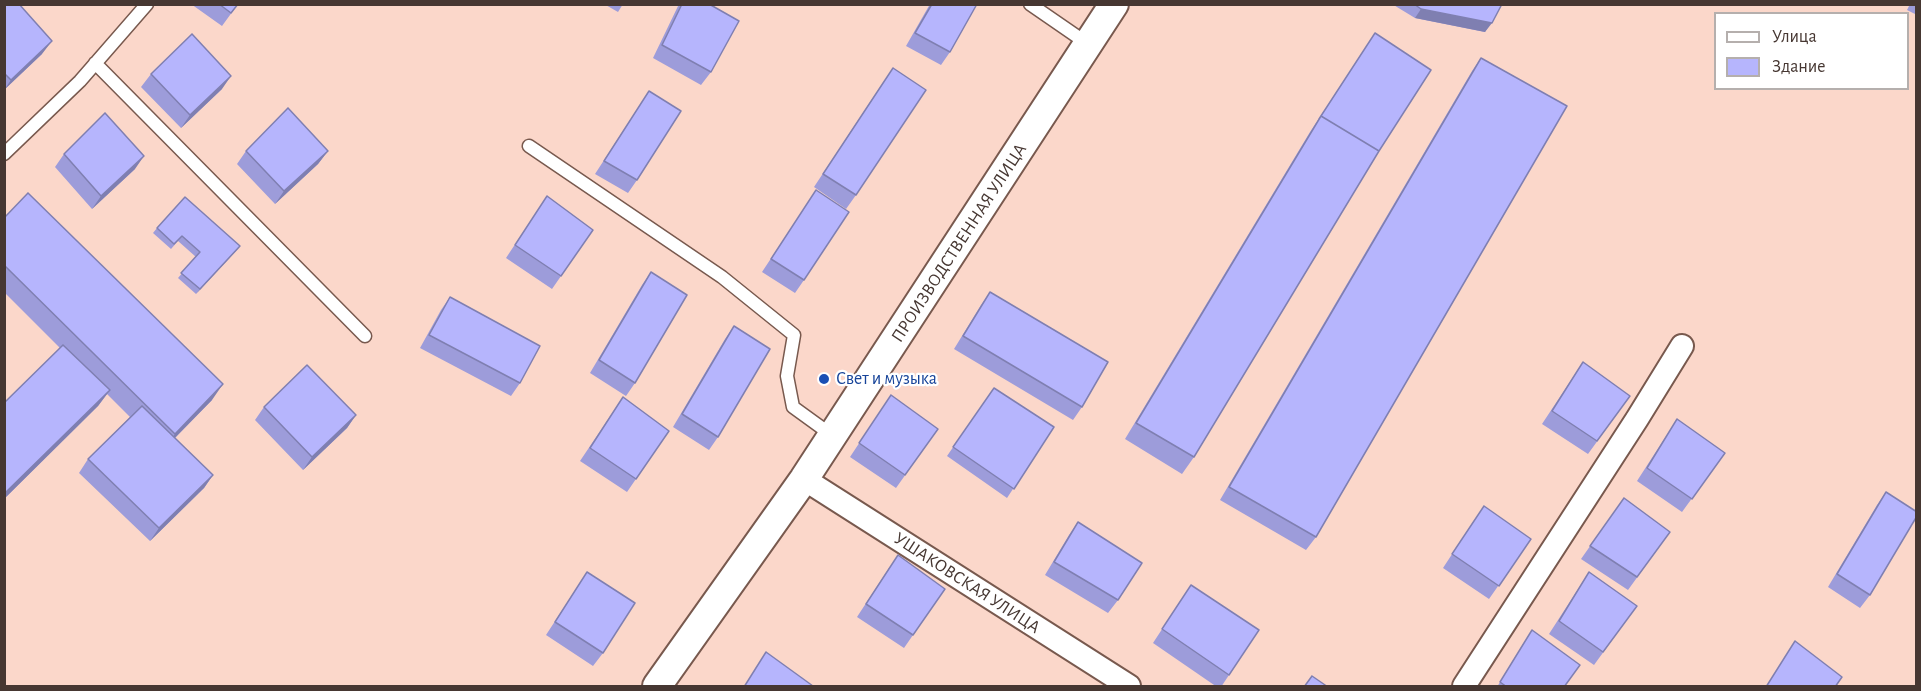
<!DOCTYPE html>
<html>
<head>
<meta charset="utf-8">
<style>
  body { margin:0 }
  #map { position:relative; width:1921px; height:691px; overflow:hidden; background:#fbd7ca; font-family:"Alegreya Sans",sans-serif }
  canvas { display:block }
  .frame { position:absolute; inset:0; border:6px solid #463732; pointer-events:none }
  .legend { position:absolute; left:1714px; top:12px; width:195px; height:78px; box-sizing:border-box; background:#fff; border:2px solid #b5afad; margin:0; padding:8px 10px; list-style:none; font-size:18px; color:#463732 }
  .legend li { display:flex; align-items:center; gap:12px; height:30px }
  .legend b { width:30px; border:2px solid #b5afad }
</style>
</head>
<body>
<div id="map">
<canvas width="1921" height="691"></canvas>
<div class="frame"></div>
<ul class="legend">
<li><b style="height:8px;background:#fff"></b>Улица</li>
<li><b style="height:16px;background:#b6b5fd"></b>Здание</li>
</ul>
</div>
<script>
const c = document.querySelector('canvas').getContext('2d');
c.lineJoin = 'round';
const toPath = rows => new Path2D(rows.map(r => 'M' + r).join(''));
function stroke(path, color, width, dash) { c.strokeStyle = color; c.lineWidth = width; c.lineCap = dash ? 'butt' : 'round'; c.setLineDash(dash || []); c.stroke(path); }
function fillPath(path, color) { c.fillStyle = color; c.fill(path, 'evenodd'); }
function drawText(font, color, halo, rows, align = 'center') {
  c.font = font + ' "Alegreya Sans",sans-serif'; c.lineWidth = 4.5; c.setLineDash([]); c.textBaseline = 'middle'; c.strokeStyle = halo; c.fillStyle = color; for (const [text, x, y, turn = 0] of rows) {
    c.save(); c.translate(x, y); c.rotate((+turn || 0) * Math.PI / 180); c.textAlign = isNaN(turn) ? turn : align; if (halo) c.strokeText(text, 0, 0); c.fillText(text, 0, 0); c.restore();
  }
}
const service = toPath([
  [1030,4,1088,44],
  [95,63,365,336],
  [529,146,722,277,794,335,787,376,793,407,833,436],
  [4,154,80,81,147,4]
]);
const minor = toPath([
  [804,479,1129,686],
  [1464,686,1637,419,1682,346]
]);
const tertiary = toPath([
  [657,686,804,479,1114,4]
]);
const wall = toPath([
  [191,4,238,4,222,26],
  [604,4,623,4,618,12],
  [679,4,709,4,711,72,701,85,653,58],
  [930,4,977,4,950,52,941,65,906,46],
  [1392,4,1502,4,1485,32,1415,18],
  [1910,4,1917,4,1917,15,1907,10],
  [4,7,42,54,4,90],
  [1375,33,1379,151,1194,457,1182,474,1125,439,1310,132],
  [1481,58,1316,537,1306,550,1220,500,1472,71],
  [151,74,222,89,181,128,141,87],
  [884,81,856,195,846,209,814,187],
  [649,91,637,180,628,193,595,174],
  [246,151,328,151,318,164,275,204,237,164],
  [64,154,135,169,92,209,55,167],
  [547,196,593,230,552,289,506,258],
  [807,204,804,280,795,293,762,272],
  [4,218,212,400,175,438,213,475,204,488,150,541,79,473,88,459,130,417,107,394,98,406,4,499,4,403,60,348,4,292],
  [157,228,240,246,196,294,178,278,196,257,178,241,171,249,153,233],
  [651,272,635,383,626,396,590,373,642,285],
  [990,292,1082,407,1073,420,954,349,981,305],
  [450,297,520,383,511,396,420,348,441,310],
  [734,326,718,437,709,450,673,427,725,339],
  [1583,362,1630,396,1588,454,1542,424],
  [994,388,1054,427,1007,498,947,456],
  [891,395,938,429,896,488,850,457],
  [623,397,669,431,627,492,580,461],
  [264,407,356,415,347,428,303,470,255,420],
  [1677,419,1725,453,1682,512,1637,481],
  [1886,492,1870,595,1860,608,1828,587,1877,505],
  [1624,498,1670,532,1628,590,1581,559],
  [1475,519,1531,539,1489,599,1443,568],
  [1078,522,1118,600,1108,613,1045,575,1069,535],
  [889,568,945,589,904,648,857,617],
  [587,572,603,653,593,666,546,635],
  [1589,572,1637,606,1594,665,1549,634],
  [1191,585,1259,630,1221,687,1217,687,1153,643],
  [1532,630,1565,687,1497,687,1523,644]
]);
const shadedWall = toPath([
  [1421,9,1492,23,1485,32,1415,18],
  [52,41,42,54,4,90,11,80],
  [231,76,222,89,181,128,190,115],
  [328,151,318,164,275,204,284,191],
  [144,156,135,169,92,209,101,196],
  [240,246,236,251,196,294,200,289],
  [223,384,212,400,163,450,175,434],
  [110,390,98,406,4,499,4,494],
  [356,415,347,428,303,470,312,457],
  [213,475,204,488,150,541,159,528]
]);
const building = toPath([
  [7,4,19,4,52,41,11,80,4,73,4,7,7,4],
  [219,4,238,4,231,13,219,4],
  [682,4,709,4,739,21,711,72,662,45,682,4],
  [932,4,977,4,950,52,915,33,932,4],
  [1414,4,1502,4,1492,23,1421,9,1414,4],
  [1375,33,1431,70,1379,151,1321,116,1319,119,1375,33],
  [192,34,231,76,190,115,151,74,192,34],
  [1481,58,1567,106,1316,537,1229,487,1481,58],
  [893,68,926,90,856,195,823,174,893,68],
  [649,91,681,111,637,180,604,161,649,91],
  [288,108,328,151,284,191,246,151,288,108],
  [105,113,144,156,101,196,64,154,105,113],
  [1321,116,1379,151,1194,457,1136,423,1321,116],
  [816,190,849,212,804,280,771,259,816,190],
  [28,193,223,384,175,434,4,265,4,218,28,193],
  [547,196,593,230,561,276,515,245,547,196],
  [185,197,240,246,200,289,181,273,200,252,182,236,174,244,157,228,185,197],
  [651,272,687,295,635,383,599,360,651,272],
  [990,292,1108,362,1082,407,963,336,990,292],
  [450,297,540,346,520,383,429,335,450,297],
  [734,326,770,349,718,437,682,414,734,326],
  [63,345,110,390,4,494,4,403,63,345],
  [1583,362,1630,396,1597,441,1552,411,1583,362],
  [307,365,356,415,312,457,264,407,307,365],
  [994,388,1054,427,1014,489,953,447,994,388],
  [891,395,938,429,905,475,859,443,891,395],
  [623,397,669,431,636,479,590,448,623,397],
  [142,406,213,475,159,528,88,459,142,406],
  [1677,419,1725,453,1692,499,1647,468,1677,419],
  [1886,492,1917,512,1917,516,1870,595,1837,574,1886,492],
  [1624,498,1670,532,1637,577,1590,546,1624,498],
  [1484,506,1531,539,1499,586,1452,554,1484,506],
  [1078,522,1142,563,1118,600,1054,562,1078,522],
  [898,555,945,589,913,635,866,604,898,555],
  [587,572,635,603,603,653,555,622,587,572],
  [1589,572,1637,606,1603,652,1559,621,1589,572],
  [1191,585,1259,630,1229,675,1162,629,1191,585],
  [1532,630,1580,665,1564,687,1507,687,1500,682,1532,630],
  [1795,641,1842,677,1835,687,1766,687,1795,641],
  [766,652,813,686,812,687,744,687,766,652],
  [1312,676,1328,687,1304,687,1312,676]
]);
const markers = [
  [824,379,6,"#1a4fb4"]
];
const streetNames = [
  ["ПРОИЗВОДСТВЕННАЯ УЛИЦА",959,243,-57],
  ["УШАКОВСКАЯ УЛИЦА",967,583,33]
];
const transitNames = [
  ["Свет и музыка",836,379]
];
stroke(service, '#78594e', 15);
stroke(minor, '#78594e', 26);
stroke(tertiary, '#78594e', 32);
stroke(service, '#fff', 12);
stroke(minor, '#fff', 22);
stroke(tertiary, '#fff', 28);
fillPath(wall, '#9d9cda');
fillPath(shadedWall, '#7f7fb1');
fillPath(building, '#b6b5fd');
stroke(building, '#7f7fb1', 1.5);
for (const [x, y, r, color] of markers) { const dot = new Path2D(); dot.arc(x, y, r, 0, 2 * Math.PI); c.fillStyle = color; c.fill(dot); stroke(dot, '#fff', 2); }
drawText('18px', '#463732', '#fff', streetNames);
drawText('18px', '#164399', '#fff', transitNames, 'left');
</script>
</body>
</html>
